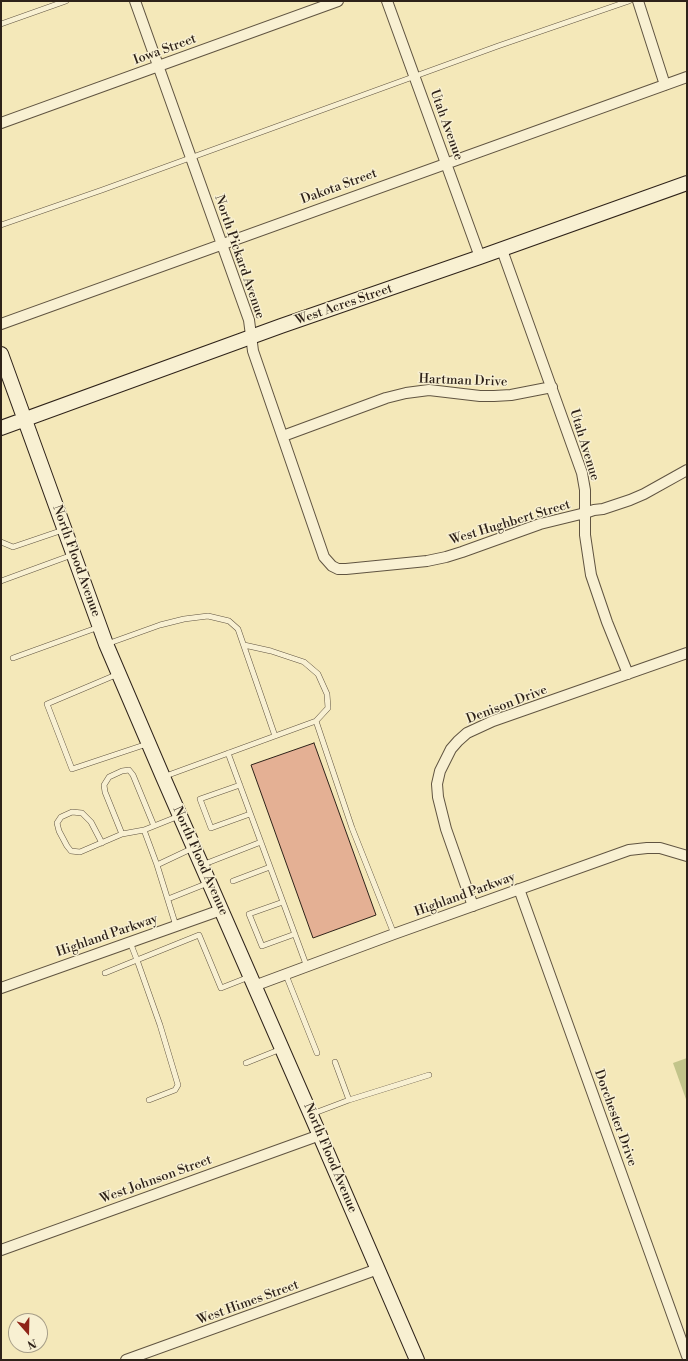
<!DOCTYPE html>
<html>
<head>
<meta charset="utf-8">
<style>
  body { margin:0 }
  #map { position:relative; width:688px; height:1361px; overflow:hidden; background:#f4e8b9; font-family:"Libre Bodoni",serif }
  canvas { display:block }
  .frame { position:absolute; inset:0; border:2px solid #2e2219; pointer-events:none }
  .north { position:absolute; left:8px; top:1313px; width:40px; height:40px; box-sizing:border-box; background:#f8f0d2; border:1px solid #a79e88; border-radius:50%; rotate:160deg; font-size:11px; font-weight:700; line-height:16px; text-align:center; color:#2e2219 }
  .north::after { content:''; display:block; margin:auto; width:14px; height:18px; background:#8f2418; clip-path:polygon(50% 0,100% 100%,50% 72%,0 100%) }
</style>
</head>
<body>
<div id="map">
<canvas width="688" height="1361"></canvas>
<div class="frame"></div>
<div class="north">N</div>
</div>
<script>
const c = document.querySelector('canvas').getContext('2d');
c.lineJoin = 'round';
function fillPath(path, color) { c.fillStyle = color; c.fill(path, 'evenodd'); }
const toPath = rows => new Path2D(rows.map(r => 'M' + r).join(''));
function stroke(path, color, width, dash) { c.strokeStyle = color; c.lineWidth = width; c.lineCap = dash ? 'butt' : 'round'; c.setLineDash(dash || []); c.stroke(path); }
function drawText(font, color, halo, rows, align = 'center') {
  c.font = font + ' "Libre Bodoni",serif'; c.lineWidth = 3; c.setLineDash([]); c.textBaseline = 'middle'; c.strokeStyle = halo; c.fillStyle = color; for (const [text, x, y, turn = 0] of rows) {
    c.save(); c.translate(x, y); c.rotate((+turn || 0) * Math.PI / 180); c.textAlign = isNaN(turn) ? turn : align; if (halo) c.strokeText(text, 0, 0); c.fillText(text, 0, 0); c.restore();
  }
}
const green = toPath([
  [687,1058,687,1102,673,1063]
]);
const building = toPath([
  [314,743,376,915,313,938,251,765,314,743]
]);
const lane = toPath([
  [1,24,66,1],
  [1,225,102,190,498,46,629,1],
  [1,542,13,547,63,530],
  [1,581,72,555],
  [107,644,160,625,184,619,208,616,229,621,238,629,275,736],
  [244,645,271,651,304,662,318,674,327,694,328,708,316,721],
  [13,658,99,627],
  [118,674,47,704,72,769,147,744],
  [228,753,307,967],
  [163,777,316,721,352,828,394,934],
  [240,785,200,799,211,828,250,814],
  [122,834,105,792,104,785,109,777,122,771,129,770,133,775,154,826],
  [102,843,91,822,82,813,72,812,61,817,57,823,59,831,67,846,71,851,80,852,122,834,144,830],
  [157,865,193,848],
  [202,865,261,842],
  [233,881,270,867],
  [168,899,208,883],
  [283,902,249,914,262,946,295,934],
  [176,926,157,865,144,830,179,816],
  [130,942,137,960,199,935,221,988,249,977],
  [105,973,137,960,160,1025,178,1085,175,1090,149,1100],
  [286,975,317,1053],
  [335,1062,349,1100],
  [246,1063,281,1049],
  [312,1114,349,1100,429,1075]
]);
const street = toPath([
  [135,1,249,320,253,351,324,557,332,566,338,569,346,569,427,561,446,557,462,552,540,524,585,513,594,510,603,509,630,500,644,494,687,470],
  [387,1,480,257],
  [638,1,665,85],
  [1,123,338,1],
  [502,250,582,473,585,490,585,535,591,575,607,622,628,674],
  [1,324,687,77],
  [283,436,386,398,406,393,429,390,480,396,494,396,511,395,552,387],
  [519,889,687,1356],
  [473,906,446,829,438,797,437,784,440,771,451,749,458,741,467,733,493,721,687,653],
  [254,986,394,934,629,850,647,848,660,848,687,856],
  [1,988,221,910],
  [1,1250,320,1135],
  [126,1360,378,1269]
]);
const secondary = toPath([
  [1,354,106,644,163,777,311,1115,417,1360],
  [1,428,281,326,480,257,687,183]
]);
const streetNames = [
  ["Iowa Street",165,50,-20],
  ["Utah Avenue",446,125,70],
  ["Dakota Street",339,187,-20],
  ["North Pickard Avenue",239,257,71],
  ["West Acres Street",344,305,-19],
  ["Hartman Drive",463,381,2],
  ["Utah Avenue",584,445,73],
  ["West Hughbert Street",510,523,-17],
  ["North Flood Avenue",76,561,70],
  ["Denison Drive",507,705,-21],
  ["North Flood Avenue",200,861,66],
  ["Highland Parkway",465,895,-20],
  ["Highland Parkway",107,936,-19],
  ["Dorchester Drive",615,1118,70],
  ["North Flood Avenue",330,1158,67],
  ["West Johnson Street",156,1180,-20],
  ["West Himes Street",248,1303,-20]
];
fillPath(green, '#c2c48a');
fillPath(building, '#e4b094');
stroke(building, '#2e2219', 1);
stroke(lane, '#605441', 6);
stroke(street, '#605441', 12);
stroke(secondary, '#2e2219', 16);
stroke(lane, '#f8f0d2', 5);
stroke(street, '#f8f0d2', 10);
stroke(secondary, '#f8f0d2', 14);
drawText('13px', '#2e2219', '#f8f0d2', streetNames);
</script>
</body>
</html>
